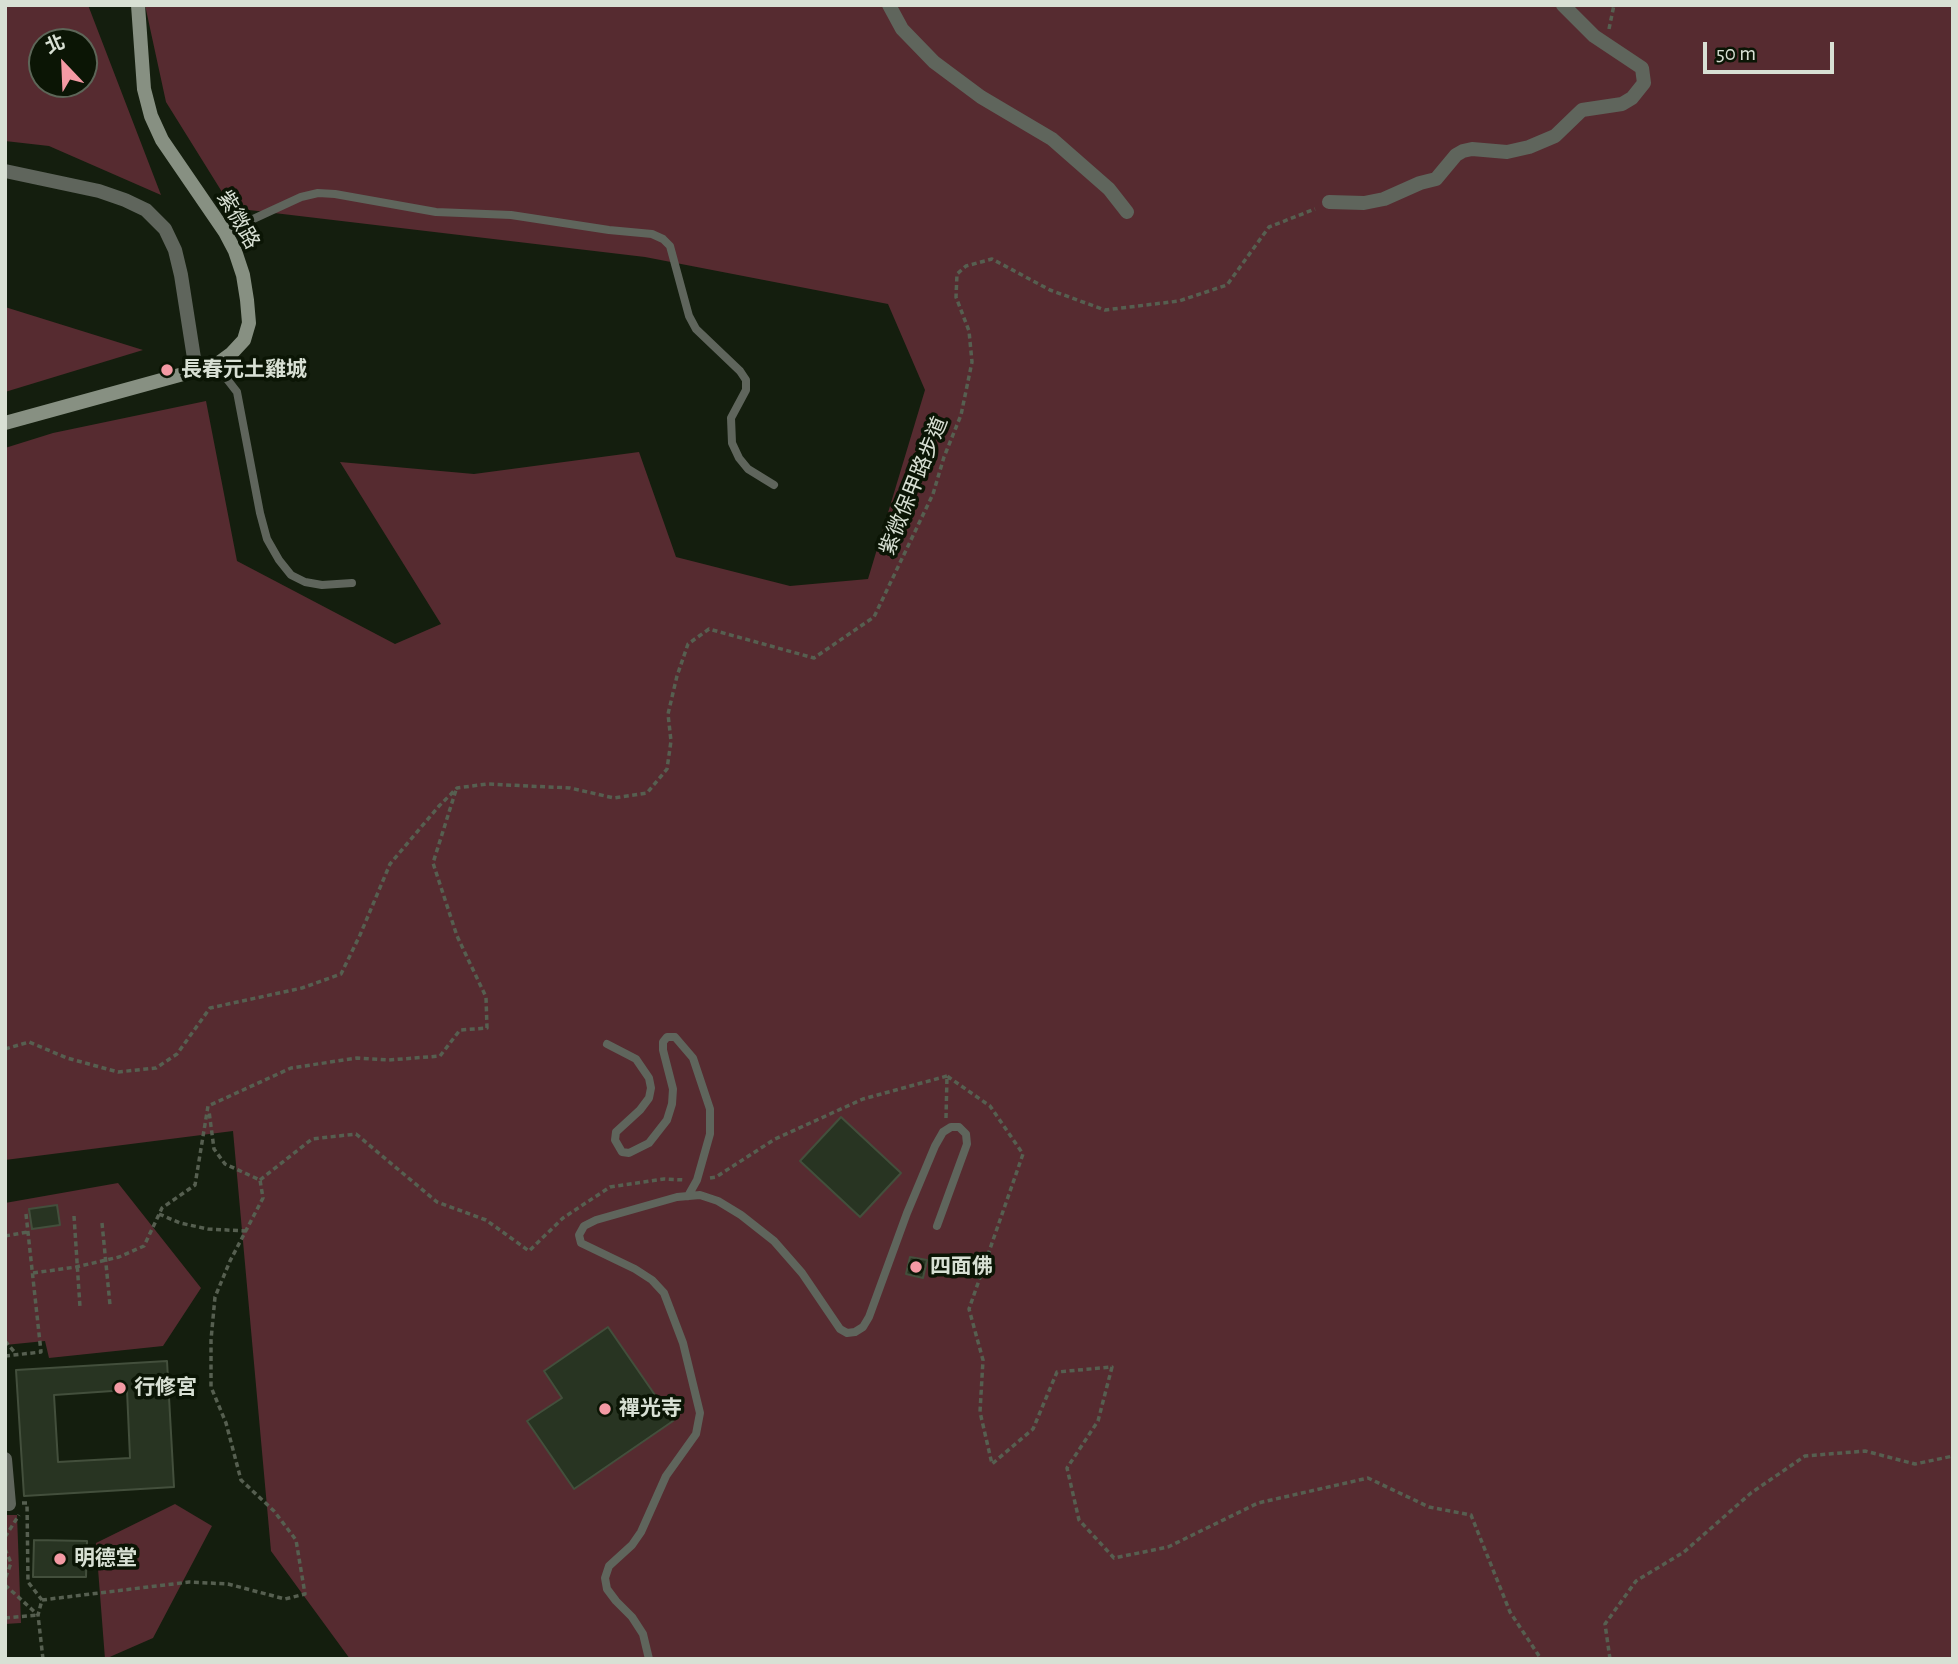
<!DOCTYPE html>
<html>
<head>
<meta charset="utf-8">
<style>
  body { margin:0 }
  #map { position:relative; width:1958px; height:1664px; overflow:hidden; background:#141e0e; font-family:"Alegreya Sans","Noto Sans TC",sans-serif }
  canvas { display:block }
  .frame { position:absolute; inset:0; border:7px solid #d8e0d4; pointer-events:none }
  .north { position:absolute; left:28px; top:28px; width:70px; height:70px; box-sizing:border-box; background:#0b1505; border:2px solid #5d6658; border-radius:50%; rotate:337deg; font-size:19px; font-weight:700; line-height:28px; text-align:center; color:#d8e0d4 }
  .north::after { content:''; display:block; margin:auto; width:24px; height:32px; background:#f49aa4; clip-path:polygon(50% 0,100% 100%,50% 72%,0 100%) }
  .scale { position:absolute; left:1703px; top:42px; width:131px; height:32px; box-sizing:border-box; border:4px solid #d8e0d4; border-top:0; padding-left:9px; font-size:21px; line-height:24px; white-space:nowrap; color:#d8e0d4; -webkit-text-stroke:5px #0b1505; paint-order:stroke }
</style>
</head>
<body>
<div id="map">
<canvas width="1958" height="1664"></canvas>
<div class="frame"></div>
<div class="north">北</div>
<div class="scale">50 m</div>
</div>
<script>
const c = document.querySelector('canvas').getContext('2d');
c.lineJoin = 'round';
function fillPath(path, color) { c.fillStyle = color; c.fill(path, 'evenodd'); }
const toPath = rows => new Path2D(rows.map(r => 'M' + r).join(''));
function stroke(path, color, width, dash) { c.strokeStyle = color; c.lineWidth = width; c.lineCap = dash ? 'butt' : 'round'; c.setLineDash(dash || []); c.stroke(path); }
function drawText(font, color, halo, rows, align = 'center') {
  c.font = font + ' "Alegreya Sans","Noto Sans TC",sans-serif'; c.lineWidth = 7; c.setLineDash([]); c.textBaseline = 'middle'; c.strokeStyle = halo; c.fillStyle = color; for (const [text, x, y, turn = 0] of rows) {
    c.save(); c.translate(x, y); c.rotate((+turn || 0) * Math.PI / 180); c.textAlign = isNaN(turn) ? turn : align; if (halo) c.strokeText(text, 0, 0); c.fillText(text, 0, 0); c.restore();
  }
}
const green = toPath([
  [5,5,88,5,161,195,49,146,5,141],
  [42,42,84,42,84,84,42,84],
  [145,5,1953,5,1953,1659,350,1659,271,1551,233,1131,5,1160,5,448,53,433,206,401,237,561,395,644,441,624,340,462,474,474,639,452,676,557,790,586,868,579,925,390,888,304,645,257,232,208,166,102],
  [5,307,143,350,5,392],
  [118,1183,201,1288,163,1346,49,1358,45,1341,5,1345,5,1203],
  [175,1504,212,1526,153,1638,105,1659,96,1543],
  [5,1515,17,1515,21,1623,5,1624]
]);
const building = toPath([
  [841,1117,901,1173,860,1217,800,1161,841,1117],
  [57,1205,60,1225,32,1229,29,1209,57,1205],
  [910,1257,927,1260,923,1278,906,1274,910,1257],
  [608,1327,673,1421,574,1489,527,1421,562,1398,544,1371,608,1327],
  [167,1361,174,1487,24,1496,16,1370,167,1361],
  [127,1390,130,1458,58,1462,54,1395,127,1390],
  [34,1540,87,1541,86,1577,33,1577,34,1540]
]);
const path = toPath([
  [1609,29,1614,5],
  [5,1049,29,1042,67,1058,118,1072,156,1068,177,1054,210,1008,302,988,341,974,360,935,390,864,439,806,457,788,487,784,570,788,614,798,647,793,667,769,671,741,668,714,677,676,688,644,709,629,814,658,874,617,933,494,944,457,961,415,972,362,969,331,956,297,957,274,966,266,992,259,1050,290,1105,310,1179,301,1227,285,1269,227,1315,209],
  [946,1118,947,1076,990,1106,1023,1154,969,1309,983,1360,980,1412,992,1464,1033,1429,1057,1372,1112,1367,1098,1421,1067,1468,1079,1520,1114,1558,1168,1547,1258,1503,1368,1478,1429,1507,1471,1515,1510,1612,1541,1659],
  [710,1178,716,1177,775,1139,863,1099,947,1076],
  [260,1180,312,1139,356,1134,437,1202,486,1220,529,1251,563,1218,610,1187,664,1179,685,1180],
  [159,1214,180,1223,208,1229,246,1231],
  [74,1216,80,1307],
  [102,1223,110,1305],
  [5,1236,28,1232],
  [33,1273,76,1267,119,1257,144,1246,162,1208,195,1185,208,1106,291,1068,357,1058,389,1060,440,1056,460,1030,487,1028,486,997,457,936,433,863,456,790],
  [5,1341,17,1355],
  [5,1356,41,1352,26,1214],
  [22,1503,27,1503,28,1582,42,1600,38,1615,43,1659],
  [5,1537,19,1515],
  [5,1549,11,1563,5,1579],
  [5,1585,37,1614],
  [42,1600,189,1582,228,1584,285,1599,305,1594,296,1540,274,1511,241,1480,226,1423,211,1387,211,1340,215,1297,230,1261,263,1198,260,1180,225,1164,214,1149,209,1111],
  [5,1618,38,1615],
  [1610,1659,1605,1624,1636,1581,1684,1552,1751,1493,1805,1456,1865,1451,1915,1464,1953,1456]
]);
const lane = toPath([
  [225,232,301,197,318,193,335,194,436,212,511,215,609,230,652,234,663,239,670,246,689,316,696,329,740,371,746,380,746,390,731,418,732,443,739,458,748,469,774,485],
  [216,365,237,392,260,513,267,539,279,560,291,575,305,582,322,585,352,583],
  [607,1044,636,1059,649,1078,651,1088,649,1098,640,1110,616,1132,615,1140,622,1152,629,1153,649,1143,667,1120,672,1104,673,1089,663,1050,663,1042,667,1037,675,1037,693,1058,710,1109,710,1134,697,1180,688,1196],
  [649,1659,643,1634,632,1617,616,1601,607,1589,605,1578,609,1566,632,1545,641,1532,666,1476,696,1434,700,1413,683,1343,664,1293,652,1280,635,1269,581,1243,579,1235,584,1226,596,1220,677,1197,700,1195,718,1201,741,1215,774,1241,802,1273,840,1329,847,1333,855,1332,863,1327,869,1317,907,1213,935,1146,943,1132,951,1127,959,1127,966,1134,967,1144,937,1226]
]);
const street = toPath([
  [889,5,902,29,934,62,981,97,1052,139,1109,189,1127,212],
  [5,171,99,191,125,200,146,210,165,229,175,250,181,275,196,371],
  [1329,202,1364,203,1384,199,1420,183,1436,179,1456,155,1463,151,1472,149,1507,152,1529,147,1555,136,1582,110,1622,104,1632,98,1644,83,1642,68,1594,36,1563,5],
  [5,1459,9,1504,5,1504]
]);
const secondary = toPath([
  [5,423,216,365,231,354,244,340,249,323,247,300,243,275,235,251,225,232,162,140,151,116,144,89,138,5]
]);
const markers = [
  [167,370,7,"#f49aa4"],
  [916,1267,7,"#f49aa4"],
  [120,1388,7,"#f49aa4"],
  [605,1409,7,"#f49aa4"],
  [60,1559,7,"#f49aa4"]
];
const streetNames = [
  ["紫微路",238,220,60],
  ["紫微保甲路步道",914,486,-68]
];
const poiNames = [
  ["長春元土雞城",181,370],
  ["四面佛",930,1267],
  ["行修宮",134,1388],
  ["禪光寺",619,1409],
  ["明德堂",74,1559]
];
fillPath(green, '#562b30');
fillPath(building, '#283422');
stroke(building, '#434f3c', 2);
stroke(path, '#565f50', 3.5, [5, 3.5]);
stroke(lane, '#5f655c', 8);
stroke(street, '#5f655c', 14);
stroke(secondary, '#879082', 14);
for (const [x, y, r, color] of markers) { const dot = new Path2D(); dot.arc(x, y, r, 0, 2 * Math.PI); c.fillStyle = color; c.fill(dot); stroke(dot, '#0b1505', 2.5); }
drawText('21px', '#d8e0d4', '#0b1505', streetNames);
drawText('bold 21px', '#d8e0d4', '#0b1505', poiNames, 'left');
</script>
</body>
</html>
